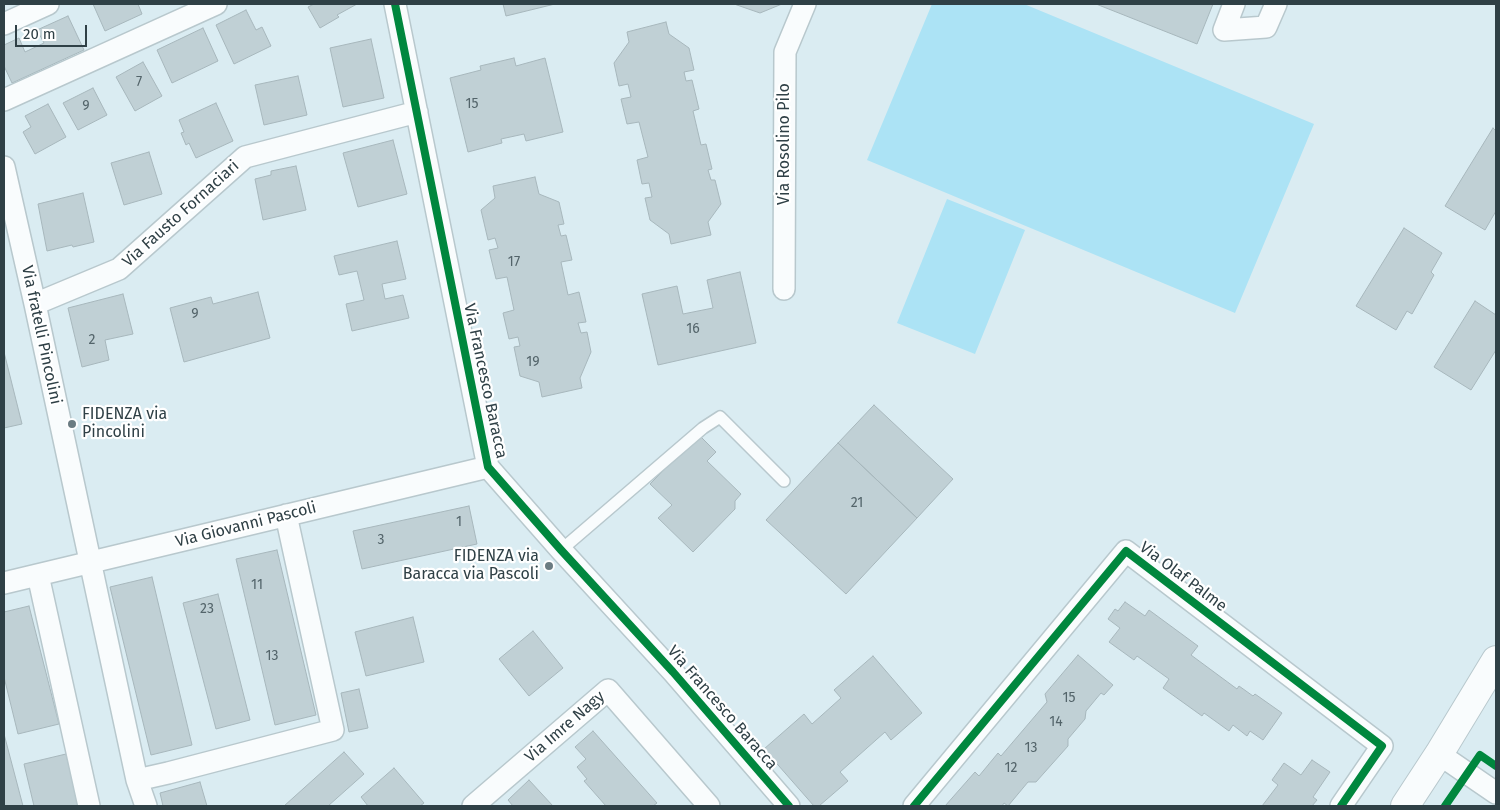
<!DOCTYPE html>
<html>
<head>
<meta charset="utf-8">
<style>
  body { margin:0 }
  #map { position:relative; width:1500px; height:810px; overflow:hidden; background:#daecf2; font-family:"Fira Sans",sans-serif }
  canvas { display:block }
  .frame { position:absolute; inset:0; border:5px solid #2f4046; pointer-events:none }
  .scale { position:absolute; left:15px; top:25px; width:72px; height:22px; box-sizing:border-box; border:2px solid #2f4046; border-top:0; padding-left:6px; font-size:15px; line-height:18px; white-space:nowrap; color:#2f4046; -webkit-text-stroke:4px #fff; paint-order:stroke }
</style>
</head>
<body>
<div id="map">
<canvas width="1500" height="810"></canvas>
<div class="frame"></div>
<div class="scale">20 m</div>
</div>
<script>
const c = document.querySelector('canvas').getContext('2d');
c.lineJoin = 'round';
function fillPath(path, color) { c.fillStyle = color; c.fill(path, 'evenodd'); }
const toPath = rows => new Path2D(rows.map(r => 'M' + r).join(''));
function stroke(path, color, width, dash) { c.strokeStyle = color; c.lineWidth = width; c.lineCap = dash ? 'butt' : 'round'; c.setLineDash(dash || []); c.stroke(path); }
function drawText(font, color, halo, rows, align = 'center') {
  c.font = font + ' "Fira Sans",sans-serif'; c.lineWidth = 4.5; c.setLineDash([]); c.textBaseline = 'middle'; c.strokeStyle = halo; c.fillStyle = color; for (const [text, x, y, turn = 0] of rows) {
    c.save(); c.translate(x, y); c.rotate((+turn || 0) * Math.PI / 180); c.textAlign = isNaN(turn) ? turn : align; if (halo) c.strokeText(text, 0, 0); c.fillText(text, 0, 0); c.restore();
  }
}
const green = toPath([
  [932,4,1024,4,1314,124,1235,313,867,160],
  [947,199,1025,230,975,354,897,323]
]);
const building = toPath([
  [93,4,138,4,142,14,105,31,93,4],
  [314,4,357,4,337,15,339,17,320,28,308,7,314,4],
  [503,4,555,4,506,16,503,4],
  [734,4,782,4,760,13,734,4],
  [1096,4,1213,4,1197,44,1096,4],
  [246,10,256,30,262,27,271,46,234,64,216,25,246,10],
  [68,16,84,50,12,83,4,66,4,45,19,38,25,52,44,43,37,30,68,16],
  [666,22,669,34,689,48,694,70,684,72,686,81,692,80,699,109,693,111,701,145,706,144,712,169,708,170,711,180,715,180,721,204,708,222,711,235,671,244,669,234,650,220,645,198,652,197,649,183,642,184,637,160,648,157,639,122,627,124,621,99,631,97,628,84,619,86,614,63,629,42,627,32,666,22],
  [203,28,218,61,172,83,157,50,203,28],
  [371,39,384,98,343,107,330,48,371,39],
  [514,58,516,66,545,58,563,132,526,141,524,134,501,139,502,143,468,152,450,78,481,70,480,66,514,58],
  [143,62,162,96,135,111,116,77,143,62],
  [298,76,307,115,264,125,255,85,298,76],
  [93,88,107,115,78,130,63,103,93,88],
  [216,103,233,141,196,158,189,143,186,145,181,133,184,132,179,120,216,103],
  [48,104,66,137,35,154,23,132,31,127,25,116,48,104],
  [1493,128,1496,131,1496,211,1485,230,1445,206,1493,128],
  [393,140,407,194,358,207,343,153,393,140],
  [149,152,162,194,124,205,111,163,149,152],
  [296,166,306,210,263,220,255,179,271,175,271,171,296,166],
  [535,177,539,194,559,202,564,224,558,225,561,236,566,235,572,260,561,262,568,295,579,292,586,322,578,323,581,333,587,332,591,352,580,378,582,388,542,397,539,382,520,376,514,347,520,346,518,337,509,339,503,313,514,310,507,277,496,279,489,250,498,248,495,238,488,240,481,210,495,198,493,186,535,177],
  [83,193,94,242,73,247,72,245,47,251,38,204,83,193],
  [1404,228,1442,253,1431,272,1434,275,1412,314,1407,311,1396,330,1356,306,1404,228],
  [397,241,406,279,382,284,385,299,403,295,409,318,352,331,346,304,364,300,357,271,339,275,334,256,397,241],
  [740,272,756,343,658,365,642,294,677,286,683,314,713,308,707,280,740,272],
  [258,292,270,338,184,362,170,308,211,297,213,304,258,292],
  [123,294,133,334,105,340,109,360,82,367,68,308,123,294],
  [1475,301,1496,315,1496,350,1471,390,1434,367,1475,301],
  [4,352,22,424,4,428,4,352],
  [874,405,953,479,917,518,838,443,874,405],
  [699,435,716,452,707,461,741,494,735,501,735,509,693,552,658,518,672,505,650,484,699,435],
  [838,443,917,518,846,594,766,520,838,443],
  [469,506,477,544,362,569,353,531,469,506],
  [277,550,316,715,275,725,236,559,277,550],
  [152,577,192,745,151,755,110,587,152,577],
  [218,594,250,720,216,729,183,603,218,594],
  [1125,602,1145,616,1149,610,1198,646,1191,655,1237,689,1239,686,1253,696,1255,694,1282,713,1263,740,1250,731,1247,736,1233,725,1229,731,1204,713,1202,716,1163,688,1169,679,1137,656,1134,660,1109,642,1120,628,1108,619,1115,609,1118,611,1125,602],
  [29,606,59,724,18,734,4,677,4,612,29,606],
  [413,617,424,662,366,676,355,632,413,617],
  [533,631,563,668,529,696,499,659,533,631],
  [1078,655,1113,685,1104,695,1101,693,1086,711,1085,719,1068,739,1068,746,1036,782,1028,782,1008,806,1004,803,1002,806,945,806,975,772,979,776,998,753,1001,756,1047,702,1045,694,1078,655],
  [873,656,922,713,891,740,885,732,840,772,848,781,819,806,814,806,764,749,804,714,812,724,841,698,834,690,873,656],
  [359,689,368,728,349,732,341,693,359,689],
  [593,731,657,803,653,806,606,806,584,781,587,779,577,767,586,759,575,747,593,731],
  [4,734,23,806,4,806,4,734],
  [344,752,364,774,328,806,284,806,344,752],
  [66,754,79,806,34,806,24,764,66,754],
  [1312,760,1330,772,1313,797,1317,800,1312,806,1262,806,1278,785,1272,780,1284,763,1301,775,1312,760],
  [394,768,424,803,420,806,368,806,361,797,394,768],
  [529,780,553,806,513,806,508,800,529,780],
  [200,782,207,806,163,806,160,793,200,782]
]);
const lane = toPath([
  [561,550,703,428,720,417,784,481]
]);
const street = toPath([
  [395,4,488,467,561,550,673,672,789,806],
  [1234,4,1224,30,1266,27,1276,4],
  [4,24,48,4],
  [4,100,216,4],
  [4,167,35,304,137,780,146,806],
  [784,289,785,52,805,4],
  [35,304,119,269,245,157,417,112],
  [38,575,89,806],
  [4,583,488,467],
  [1439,754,1496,793],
  [137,780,168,773,333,730,286,515],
  [473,806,608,690,709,806],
  [914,806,1126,551,1382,746,1341,806]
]);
const secondary = toPath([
  [1405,806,1439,754,1496,660]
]);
const cycleway = toPath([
  [395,4,488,467,561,550,673,672,789,806],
  [914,806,1126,551,1382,746,1341,806],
  [1445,806,1480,755,1496,766]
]);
const markers = [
  [72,424,5,"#6b7c82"],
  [549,566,5,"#6b7c82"]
];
const numberNames = [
  ["7",139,82],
  ["15",472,104],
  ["9",86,106],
  ["17",514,262],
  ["9",195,314],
  ["16",693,329],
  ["2",92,340],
  ["19",533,362],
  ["21",857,503],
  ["1",459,522],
  ["3",381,540],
  ["11",257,585],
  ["23",207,609],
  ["13",272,656],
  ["15",1069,698],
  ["14",1056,722],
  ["13",1031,748],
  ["12",1011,768]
];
const streetNames = [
  ["Via Rosolino Pilo",785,144,-90],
  ["Via Fausto Fornaciari",181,214,-42],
  ["Via fratelli Pincolini",41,335,78],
  ["Via Francesco Baracca",485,381,78],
  ["Via Giovanni Pascoli",246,525,-14],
  ["Via Olaf Palme",1183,577,37],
  ["Via Francesco Baracca",722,708,49],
  ["Via Imre Nagy",565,727,-41]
];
const poiNames = [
  ["FIDENZA via",82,415],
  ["Pincolini",82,433],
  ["FIDENZA via",539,557,"right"],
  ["Baracca via Pascoli",539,575,"right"]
];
fillPath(green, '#ace3f5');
fillPath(building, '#c0d0d5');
stroke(building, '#a7b7bc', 1);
stroke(lane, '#b8c8cd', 14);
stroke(street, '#b8c8cd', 24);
stroke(secondary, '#b8c8cd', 30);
stroke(lane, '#f9fcfd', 11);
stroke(street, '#f9fcfd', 21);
stroke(secondary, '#f9fcfd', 28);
stroke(cycleway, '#00873e', 8);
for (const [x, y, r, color] of markers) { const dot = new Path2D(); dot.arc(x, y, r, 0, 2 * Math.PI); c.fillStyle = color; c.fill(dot); stroke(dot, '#fff', 2); }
drawText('14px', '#53646a', null, numberNames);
drawText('16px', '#2f4046', '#fff', streetNames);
drawText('16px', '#2f4046', '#fff', poiNames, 'left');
</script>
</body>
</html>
